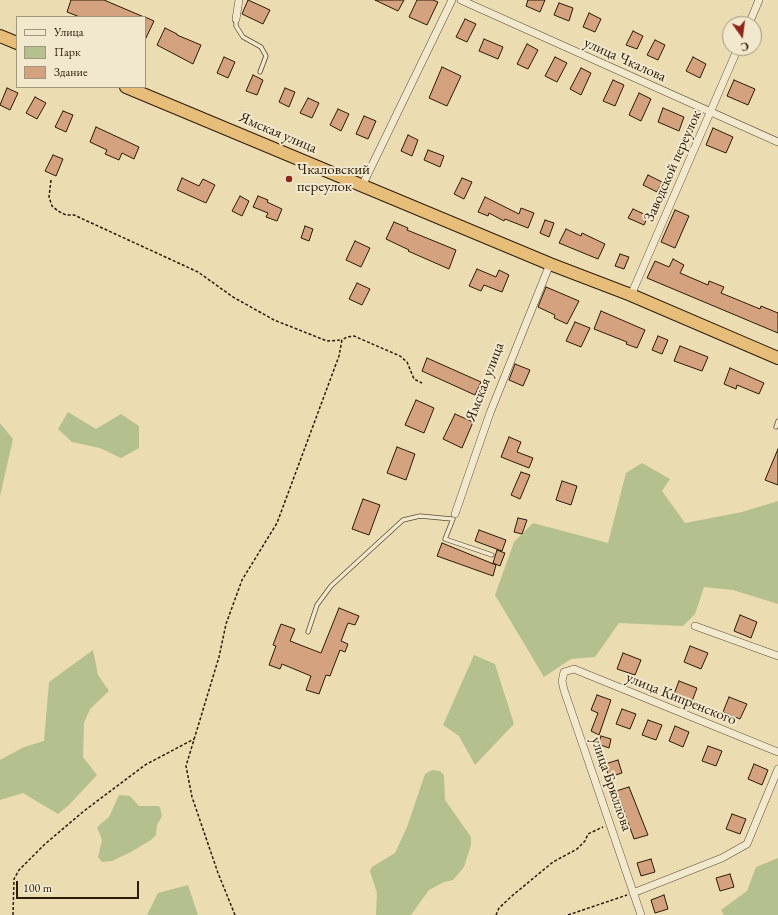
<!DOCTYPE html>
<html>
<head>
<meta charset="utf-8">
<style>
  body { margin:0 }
  #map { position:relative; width:778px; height:915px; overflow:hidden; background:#ebdcb2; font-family:"EB Garamond",serif }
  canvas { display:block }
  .legend { position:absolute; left:16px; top:16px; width:130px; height:72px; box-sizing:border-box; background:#f2e8cd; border:1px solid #a2967e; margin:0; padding:5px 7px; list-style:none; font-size:12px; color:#2b1b07 }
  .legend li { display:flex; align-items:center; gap:8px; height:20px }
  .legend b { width:20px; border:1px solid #a2967e }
  .north { position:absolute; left:722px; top:16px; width:40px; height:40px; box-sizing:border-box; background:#f2e8cd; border:1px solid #a2967e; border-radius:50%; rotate:166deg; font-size:11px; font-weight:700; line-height:16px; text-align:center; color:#2b1b07 }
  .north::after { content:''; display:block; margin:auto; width:14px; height:18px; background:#8f2418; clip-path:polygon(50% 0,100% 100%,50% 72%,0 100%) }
  .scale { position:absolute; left:16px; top:881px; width:123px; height:18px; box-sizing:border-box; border:2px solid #2b1b07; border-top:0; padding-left:5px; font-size:12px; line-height:14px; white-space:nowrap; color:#2b1b07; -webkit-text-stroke:3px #f2e8cd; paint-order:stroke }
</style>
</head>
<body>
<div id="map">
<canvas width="778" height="915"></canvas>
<ul class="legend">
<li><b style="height:5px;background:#f2e8cd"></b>Улица</li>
<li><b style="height:11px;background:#b4c18e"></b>Парк</li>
<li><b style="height:11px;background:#d5a27f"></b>Здание</li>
</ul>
<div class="north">С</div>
<div class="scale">100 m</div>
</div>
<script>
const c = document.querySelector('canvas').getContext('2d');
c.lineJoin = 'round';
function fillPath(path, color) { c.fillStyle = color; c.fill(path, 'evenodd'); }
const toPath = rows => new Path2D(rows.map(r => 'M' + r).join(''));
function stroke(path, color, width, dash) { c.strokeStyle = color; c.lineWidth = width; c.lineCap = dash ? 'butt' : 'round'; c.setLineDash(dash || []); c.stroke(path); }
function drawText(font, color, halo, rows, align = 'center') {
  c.font = font + ' "EB Garamond",serif'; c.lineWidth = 4; c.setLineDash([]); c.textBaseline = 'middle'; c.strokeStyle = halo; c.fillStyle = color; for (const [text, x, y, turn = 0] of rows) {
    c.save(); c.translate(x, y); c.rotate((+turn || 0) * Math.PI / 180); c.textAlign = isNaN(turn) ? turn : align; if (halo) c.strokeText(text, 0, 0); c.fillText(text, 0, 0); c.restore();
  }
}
const green = toPath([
  [68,412,96,429,121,414,139,426,139,448,121,458,100,448,72,442,58,429],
  [0,423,13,439,0,496],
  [642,463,670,479,662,491,685,523,742,512,778,501,778,604,733,590,704,587,695,614,683,626,619,623,595,657,571,659,544,677,495,595,514,542,533,523,608,543,626,473],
  [93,650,98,675,109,691,90,709,84,723,83,757,97,775,68,806,58,814,23,793,0,800,0,760,24,747,44,741,49,682],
  [474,655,495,664,514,724,475,765,459,736,443,725],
  [432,770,440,771,444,775,445,800,471,837,471,845,464,867,453,880,444,882,429,890,411,915,376,915,377,893,370,871,372,867,395,853,407,827,425,774],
  [119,795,130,796,139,806,157,806,160,807,162,816,157,825,156,835,151,840,131,852,112,861,102,862,98,857,102,840,97,827,109,817],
  [778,858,778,915,724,915,721,910,747,891,756,867],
  [188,885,198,915,147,915,158,893]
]);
const building = toPath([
  [71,0,104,0,144,17,80,17,67,12,71,0],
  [248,0,270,10,263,24,242,14,248,0],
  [375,0,404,0,398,11,375,0],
  [417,0,433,0,438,2,427,25,409,17,417,0],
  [528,0,545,0,540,12,526,6,528,0],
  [559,3,573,8,569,21,554,15,559,3],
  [589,13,601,19,595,32,583,27,589,13],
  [145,17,154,21,145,40,145,17],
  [465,19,476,24,467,42,456,37,465,19],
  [165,28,177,34,177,35,201,45,193,64,157,45,165,28],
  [633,31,643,36,637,49,626,45,633,31],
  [484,39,503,47,498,59,479,51,484,39],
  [655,40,665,45,658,60,647,55,655,40],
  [527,44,538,50,528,69,517,64,527,44],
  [224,57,235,62,228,78,217,73,224,57],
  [555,57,567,63,557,82,545,76,555,57],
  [693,57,706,64,700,78,686,71,693,57],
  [442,67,461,76,447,106,429,98,442,67],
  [581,68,591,73,581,95,570,89,581,68],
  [253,75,263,80,257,95,246,91,253,75],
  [613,80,624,85,615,106,603,101,613,80],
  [734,80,755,89,748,105,727,96,734,80],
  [7,88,18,93,10,110,0,105,7,88],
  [285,88,295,92,289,107,279,102,285,88],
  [639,93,651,99,641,121,629,115,639,93],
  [35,97,46,103,37,119,26,113,35,97],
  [308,98,319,103,312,118,300,113,308,98],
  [663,108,684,117,679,131,658,122,663,108],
  [338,109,349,114,341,131,330,125,338,109],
  [63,111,73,115,66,132,55,127,63,111],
  [364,116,376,121,368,139,356,134,364,116],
  [96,127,139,147,134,159,122,153,119,160,105,154,107,150,90,142,96,127],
  [713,128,733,137,726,153,706,145,713,128],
  [408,135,418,140,412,156,401,151,408,135],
  [428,150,444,156,440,167,424,160,428,150],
  [53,155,63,159,56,176,45,171,53,155],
  [648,175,662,182,657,192,643,185,648,175],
  [182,178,199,186,203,179,215,185,206,203,177,190,182,178],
  [462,178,472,182,464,199,454,194,462,178],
  [240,196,249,201,242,216,232,211,240,196],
  [258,196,268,200,267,202,282,209,277,221,266,217,268,213,253,207,258,196],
  [485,197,519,214,521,208,534,213,528,228,505,219,504,221,489,213,488,216,478,212,485,197],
  [633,209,648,216,644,225,628,218,633,209],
  [675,210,689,216,675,248,661,242,675,210],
  [545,220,554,223,549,237,540,233,545,220],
  [394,222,408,228,407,230,456,250,449,269,408,251,409,250,386,239,394,222],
  [305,226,313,229,309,241,301,238,305,226],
  [566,229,581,236,582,233,605,244,598,259,559,243,566,229],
  [355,241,370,248,361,267,346,260,355,241],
  [620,254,629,257,624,269,615,266,620,254],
  [673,259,684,265,680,273,708,285,709,281,724,287,721,293,760,309,761,306,778,313,778,333,647,278,655,261,669,267,673,259],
  [477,269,496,277,499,270,509,275,502,292,484,285,481,291,469,286,477,269],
  [357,283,370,289,362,305,349,299,357,283],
  [546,287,579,301,567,324,554,318,555,315,538,307,546,287],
  [601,311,645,330,637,348,626,344,627,342,594,329,601,311],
  [575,322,590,328,581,347,566,341,575,322],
  [658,336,668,340,662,354,652,350,658,336],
  [680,346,708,357,702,371,674,361,680,346],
  [427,358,481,382,475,395,422,371,427,358],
  [515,364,530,370,523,386,509,380,515,364],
  [730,368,764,383,759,394,737,385,736,389,724,384,730,368],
  [416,400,434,408,424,433,405,425,416,400],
  [455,414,473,422,462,448,443,439,455,414],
  [509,437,521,442,517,452,533,458,529,468,501,457,509,437],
  [397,447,415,454,406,480,387,473,397,447],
  [778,449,778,485,765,480,778,449],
  [521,472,530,475,520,499,511,495,521,472],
  [562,481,577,486,571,505,556,500,562,481],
  [363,499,380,505,369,535,352,529,363,499],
  [518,518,527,520,522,534,514,532,518,518],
  [479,530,506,540,502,551,475,541,479,530],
  [442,543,496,565,493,576,437,556,442,543],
  [497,550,505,553,500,566,493,563,497,550],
  [339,608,359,616,355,625,348,623,341,641,348,644,345,652,340,650,330,676,326,675,319,694,306,690,311,676,282,664,280,669,269,665,276,646,273,645,281,624,295,629,290,641,321,653,339,608],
  [740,615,757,622,751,638,734,631,740,615],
  [690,646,708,653,701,669,684,662,690,646],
  [623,653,641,660,635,675,617,669,623,653],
  [679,681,697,688,691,704,673,697,679,681],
  [597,695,611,700,599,735,591,731,598,713,591,710,597,695],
  [729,697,747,704,740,719,723,712,729,697],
  [622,709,636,714,630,729,616,724,622,709],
  [648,720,662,725,656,740,642,735,648,720],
  [675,726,689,732,683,747,669,741,675,726],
  [601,736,611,739,609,748,598,744,601,736],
  [708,746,722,751,716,766,702,761,708,746],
  [618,760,622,773,609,777,605,764,618,760],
  [754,764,768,770,762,785,748,779,754,764],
  [629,787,648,835,634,839,619,797,615,798,613,792,629,787],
  [732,814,746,819,740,834,726,829,732,814],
  [651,859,655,872,641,876,637,863,651,859],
  [730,874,734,887,720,891,716,878,730,874],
  [664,895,668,909,655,913,651,900,664,895]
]);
const path = toPath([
  [51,180,49,197,52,206,58,211,66,215,74,215,198,272,233,297,274,320,327,341,342,340],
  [13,915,14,879,19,870,45,844,84,811,145,765,194,739],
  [235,915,218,873,192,797,186,766,219,657,226,624,242,580,277,523,339,356,342,340,347,337,354,336,400,356,407,362,414,379,422,383],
  [496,915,499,908,513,895,553,862,577,849,585,841,588,834,603,827],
  [568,915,627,895]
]);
const service = toPath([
  [236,19,236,26,243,37,261,47,266,56,260,72],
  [776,427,778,421],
  [453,519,445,539,492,555],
  [308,632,317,605,331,586,403,520,420,516,452,519]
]);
const minor = toPath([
  [461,0,778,142],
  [236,19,239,0],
  [749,24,759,0],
  [362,186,452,0],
  [631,295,738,48],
  [455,514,490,413,550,264],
  [695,626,778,656],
  [633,893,722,858,747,844,778,769],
  [641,915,564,690,562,681,564,672,574,669,778,752]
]);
const trunk = toPath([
  [0,36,17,43],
  [126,87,550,264,631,295,778,358]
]);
const markers = [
  [289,179,4,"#8f2418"]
];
const streetNames = [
  ["улица Чкалова",625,60,24],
  ["Ямская улица",278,133,23],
  ["Заводской переулок",673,166,-66],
  ["Ямская улица",485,382,-69],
  ["улица Кипренского",681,699,22],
  ["улица Брюллова",611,784,71]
];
const poiNames = [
  ["Чкаловский",297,170],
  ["переулок",297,187]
];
fillPath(green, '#b4c18e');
fillPath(building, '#d5a27f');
stroke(building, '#2b1b07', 1);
stroke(service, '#5b4b32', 5);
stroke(minor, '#5b4b32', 8);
stroke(trunk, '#2b1b07', 14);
stroke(path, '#2b1b07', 1.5, [3, 2]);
stroke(service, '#f2e8cd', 3.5);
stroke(minor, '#f2e8cd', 7);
stroke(trunk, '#e6be79', 12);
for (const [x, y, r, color] of markers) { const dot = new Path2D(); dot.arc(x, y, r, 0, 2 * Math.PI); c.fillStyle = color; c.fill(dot); stroke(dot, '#f2e8cd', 1.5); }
drawText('15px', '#2b1b07', '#f2e8cd', streetNames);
drawText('15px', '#2b1b07', '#f2e8cd', poiNames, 'left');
</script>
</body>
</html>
